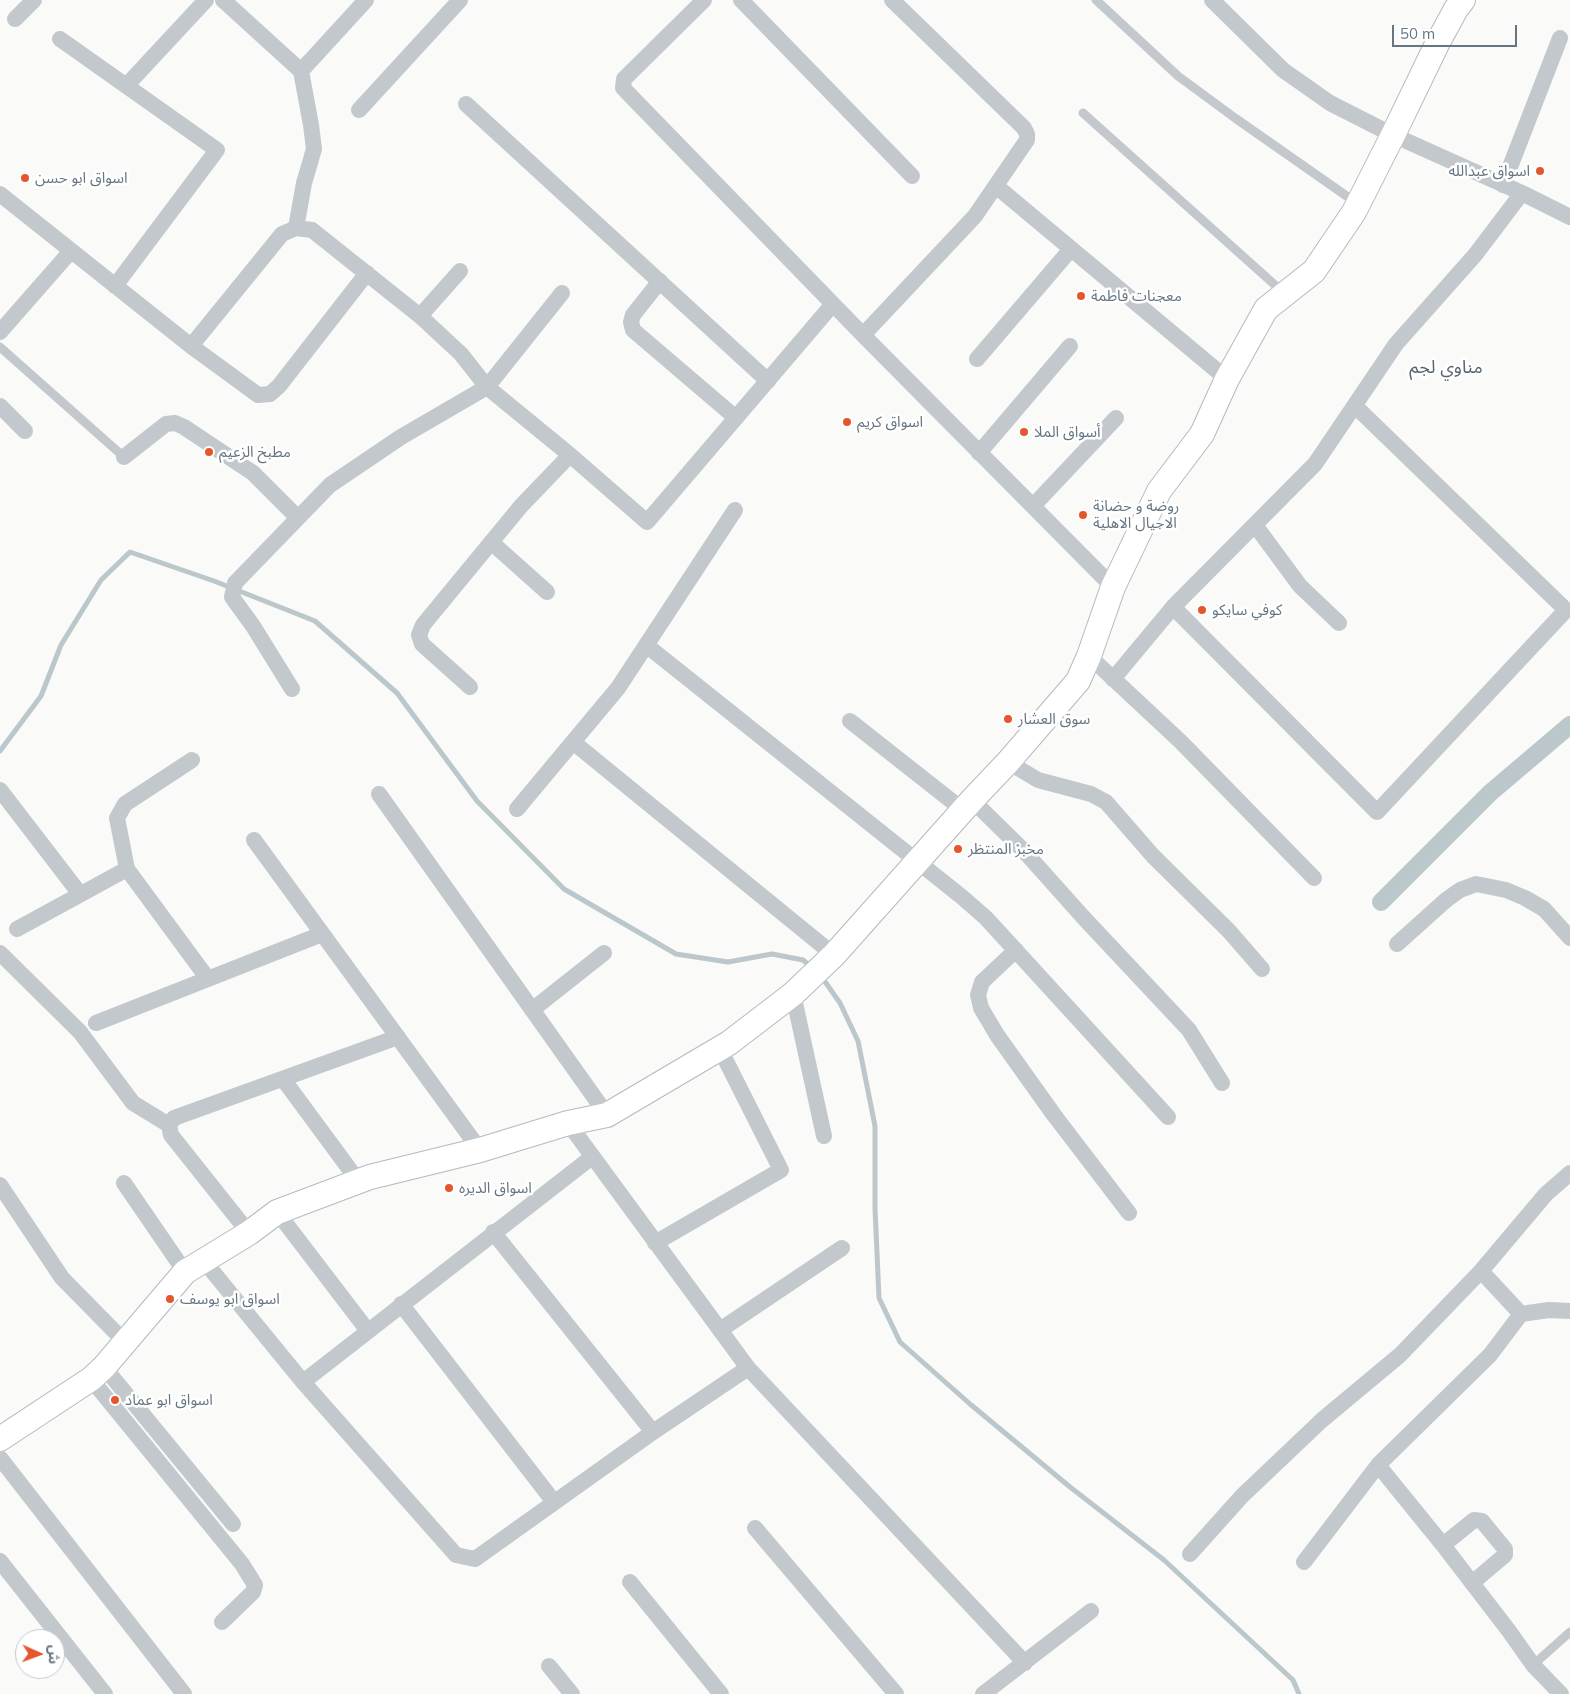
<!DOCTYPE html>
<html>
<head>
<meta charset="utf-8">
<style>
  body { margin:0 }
  #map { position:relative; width:1570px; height:1694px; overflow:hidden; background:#fafaf8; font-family:Mulish,"Noto Sans Arabic",sans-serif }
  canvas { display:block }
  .north { position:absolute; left:15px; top:1629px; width:50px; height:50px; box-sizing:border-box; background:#fff; border:1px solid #c1c8cd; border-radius:50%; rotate:92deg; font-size:14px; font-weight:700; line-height:20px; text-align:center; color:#657683 }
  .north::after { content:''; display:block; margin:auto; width:18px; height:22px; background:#e4572e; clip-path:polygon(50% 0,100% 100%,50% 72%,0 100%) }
  .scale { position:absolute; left:1392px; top:25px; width:125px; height:22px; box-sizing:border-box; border:2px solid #657683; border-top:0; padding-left:6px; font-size:15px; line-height:18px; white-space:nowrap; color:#657683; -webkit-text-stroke:4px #fff; paint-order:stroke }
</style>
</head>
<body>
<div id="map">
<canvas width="1570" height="1694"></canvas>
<div class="north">ش</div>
<div class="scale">50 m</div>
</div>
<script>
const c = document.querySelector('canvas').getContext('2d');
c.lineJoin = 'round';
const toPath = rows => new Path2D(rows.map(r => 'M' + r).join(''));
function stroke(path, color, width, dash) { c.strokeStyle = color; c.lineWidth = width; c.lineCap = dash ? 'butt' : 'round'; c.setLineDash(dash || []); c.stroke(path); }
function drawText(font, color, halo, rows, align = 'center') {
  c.font = font + ' Mulish,"Noto Sans Arabic",sans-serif'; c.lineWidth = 5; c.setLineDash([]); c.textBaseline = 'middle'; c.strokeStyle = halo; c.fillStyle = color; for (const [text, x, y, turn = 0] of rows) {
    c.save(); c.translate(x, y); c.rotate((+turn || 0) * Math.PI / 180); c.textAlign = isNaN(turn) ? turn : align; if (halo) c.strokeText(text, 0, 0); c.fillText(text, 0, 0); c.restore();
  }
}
const stream = toPath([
  [0,751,41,696,61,645,101,580,130,552,214,581,315,621,397,693,477,801,564,889,676,954,728,962,772,954,803,960,810,966],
  [826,983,840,1003,858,1041,875,1126,875,1208,879,1298,900,1342,970,1404,1070,1487,1164,1560,1293,1680,1299,1694]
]);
const canal = toPath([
  [1381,902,1490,793,1570,725]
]);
const lane = toPath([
  [1096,0,1178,76,1235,118,1358,204],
  [1083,113,1285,294],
  [0,347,124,457],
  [1533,1665,1570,1632]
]);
const street = toPath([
  [223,0,301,71],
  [704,0,624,79,623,88,863,335,1113,587],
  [741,0,912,176],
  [1212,0,1283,70,1330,103,1393,135,1522,193,1570,217],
  [15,19,34,0],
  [60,39,217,150,115,286],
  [126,86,206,0],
  [466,104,768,381],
  [359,110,460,0],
  [1503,185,1560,38],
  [996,186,1227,379],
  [0,194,191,346,258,395,270,394,279,386,367,273],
  [296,228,304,183,314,149,311,125,301,71,366,0],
  [660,281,633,315,631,322,633,330,736,418],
  [420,316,460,271],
  [0,332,71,251],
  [863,335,975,216,1027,140,1027,134,1024,128,892,0],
  [191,346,282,234,296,228,312,230,420,316,461,354,487,387,570,455,647,522,833,304],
  [977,359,1071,249],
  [0,406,25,431],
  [979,453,1070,346],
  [124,457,166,424,175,423,184,427,253,473,297,517],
  [1033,506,1116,418],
  [1255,525,1300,586,1339,623],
  [491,542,547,592],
  [1173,607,1377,812,1566,610,1355,406],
  [646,645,962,897,986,918,1168,1117],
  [1089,656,1181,742,1314,878],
  [1113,679,1173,607,1315,464,1396,344,1475,255,1522,193],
  [470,687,422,644,419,635,423,625,521,506,570,455],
  [292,689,253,626,232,597,235,583,330,485,401,437,487,387,562,293],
  [850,721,963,810],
  [573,742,834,955],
  [192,760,125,804,117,818,127,869,208,979],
  [1008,762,1038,780,1091,794,1106,802,1153,856,1229,931,1262,969],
  [0,790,80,894],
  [379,794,607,1115],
  [972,800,1024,851,1083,917,1189,1030,1222,1083],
  [517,809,618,688,735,510],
  [254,840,480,1150],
  [17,929,127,869],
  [1397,944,1446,900,1460,890,1476,884,1506,890,1525,898,1544,909,1570,938],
  [1016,950,982,982,978,995,981,1008,997,1035,1054,1115,1129,1213],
  [0,953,80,1032,133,1103,169,1125],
  [793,994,824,1136],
  [532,1010,604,953],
  [96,1023,322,934],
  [283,1079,359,1182],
  [568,1123,748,1368,1025,1663],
  [124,1183,185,1272],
  [0,1185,62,1278,126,1343],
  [277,1212,368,1331],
  [493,1232,653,1432],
  [249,1233,171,1135,169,1125,174,1118,398,1037],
  [655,1243,781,1170,720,1049],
  [204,1261,303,1382,456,1555,475,1559,653,1432,748,1368],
  [401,1304,554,1502],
  [1521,1314,1549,1310,1570,1311],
  [720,1330,842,1248],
  [104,1367,233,1524],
  [91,1379,242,1564,255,1585,253,1592,222,1622],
  [303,1382,592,1157],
  [0,1458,184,1694],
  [1378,1465,1443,1545,1509,1631,1533,1665,1561,1694],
  [755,1528,896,1694],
  [1443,1545,1474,1520,1482,1521,1505,1549,1505,1555,1472,1583],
  [1190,1554,1242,1496,1322,1420,1400,1355,1481,1271,1546,1194,1570,1173],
  [0,1561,105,1694],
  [1304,1562,1378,1465,1490,1355,1521,1314,1481,1271],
  [630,1582,721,1694],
  [549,1666,572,1694],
  [983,1694,1091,1611]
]);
const secondary = toPath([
  [0,1439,91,1379,104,1367,185,1272,249,1233,277,1212,370,1177,480,1150,568,1123,607,1115,729,1043,793,994,834,955,972,800,1008,762,1078,681,1089,656,1113,587,1159,491,1202,434,1227,379,1266,309,1314,271,1354,212,1393,135,1438,42,1456,9,1463,0]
]);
const markers = [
  [1540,171,5,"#e4572e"],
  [25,178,5,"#e4572e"],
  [1081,296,5,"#e4572e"],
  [847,422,5,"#e4572e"],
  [1024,432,5,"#e4572e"],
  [209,452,5,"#e4572e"],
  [1083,515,5,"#e4572e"],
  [1202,610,5,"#e4572e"],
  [1008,719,5,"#e4572e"],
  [958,849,5,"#e4572e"],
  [449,1188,5,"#e4572e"],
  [170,1299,5,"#e4572e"],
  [115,1400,5,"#e4572e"]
];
const poiNames = [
  ["اسواق عبدالله",1530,171,"right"],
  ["اسواق ابو حسن",35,178],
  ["معجنات فاطمة",1091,296],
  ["اسواق كريم",857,422],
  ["أسواق الملا",1034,432],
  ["مطبخ الزعيم",219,452],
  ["روضة و حضانة",1093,506],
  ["الاجيال الاهلية",1093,523],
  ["كوفي سايكو",1212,610],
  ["سوق العشار",1018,719],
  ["مخبز المنتظر",968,849],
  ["اسواق الديره",459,1188],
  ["اسواق ابو يوسف",180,1299],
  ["اسواق ابو عماد",125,1400]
];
const quarterNames = [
  ["مناوي لجم",1446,368]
];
stroke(stream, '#bbc7cb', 5);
stroke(canal, '#bbc7cb', 18);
stroke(secondary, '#b3babf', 26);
stroke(lane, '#c3c8cc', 9);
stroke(street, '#c3c8cc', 16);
stroke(secondary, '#fff', 24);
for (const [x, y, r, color] of markers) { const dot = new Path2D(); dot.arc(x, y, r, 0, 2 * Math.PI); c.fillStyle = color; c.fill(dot); stroke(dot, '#fff', 2); }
drawText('15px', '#657683', '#fff', poiNames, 'left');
drawText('18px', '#57646e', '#fff', quarterNames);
</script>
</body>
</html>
